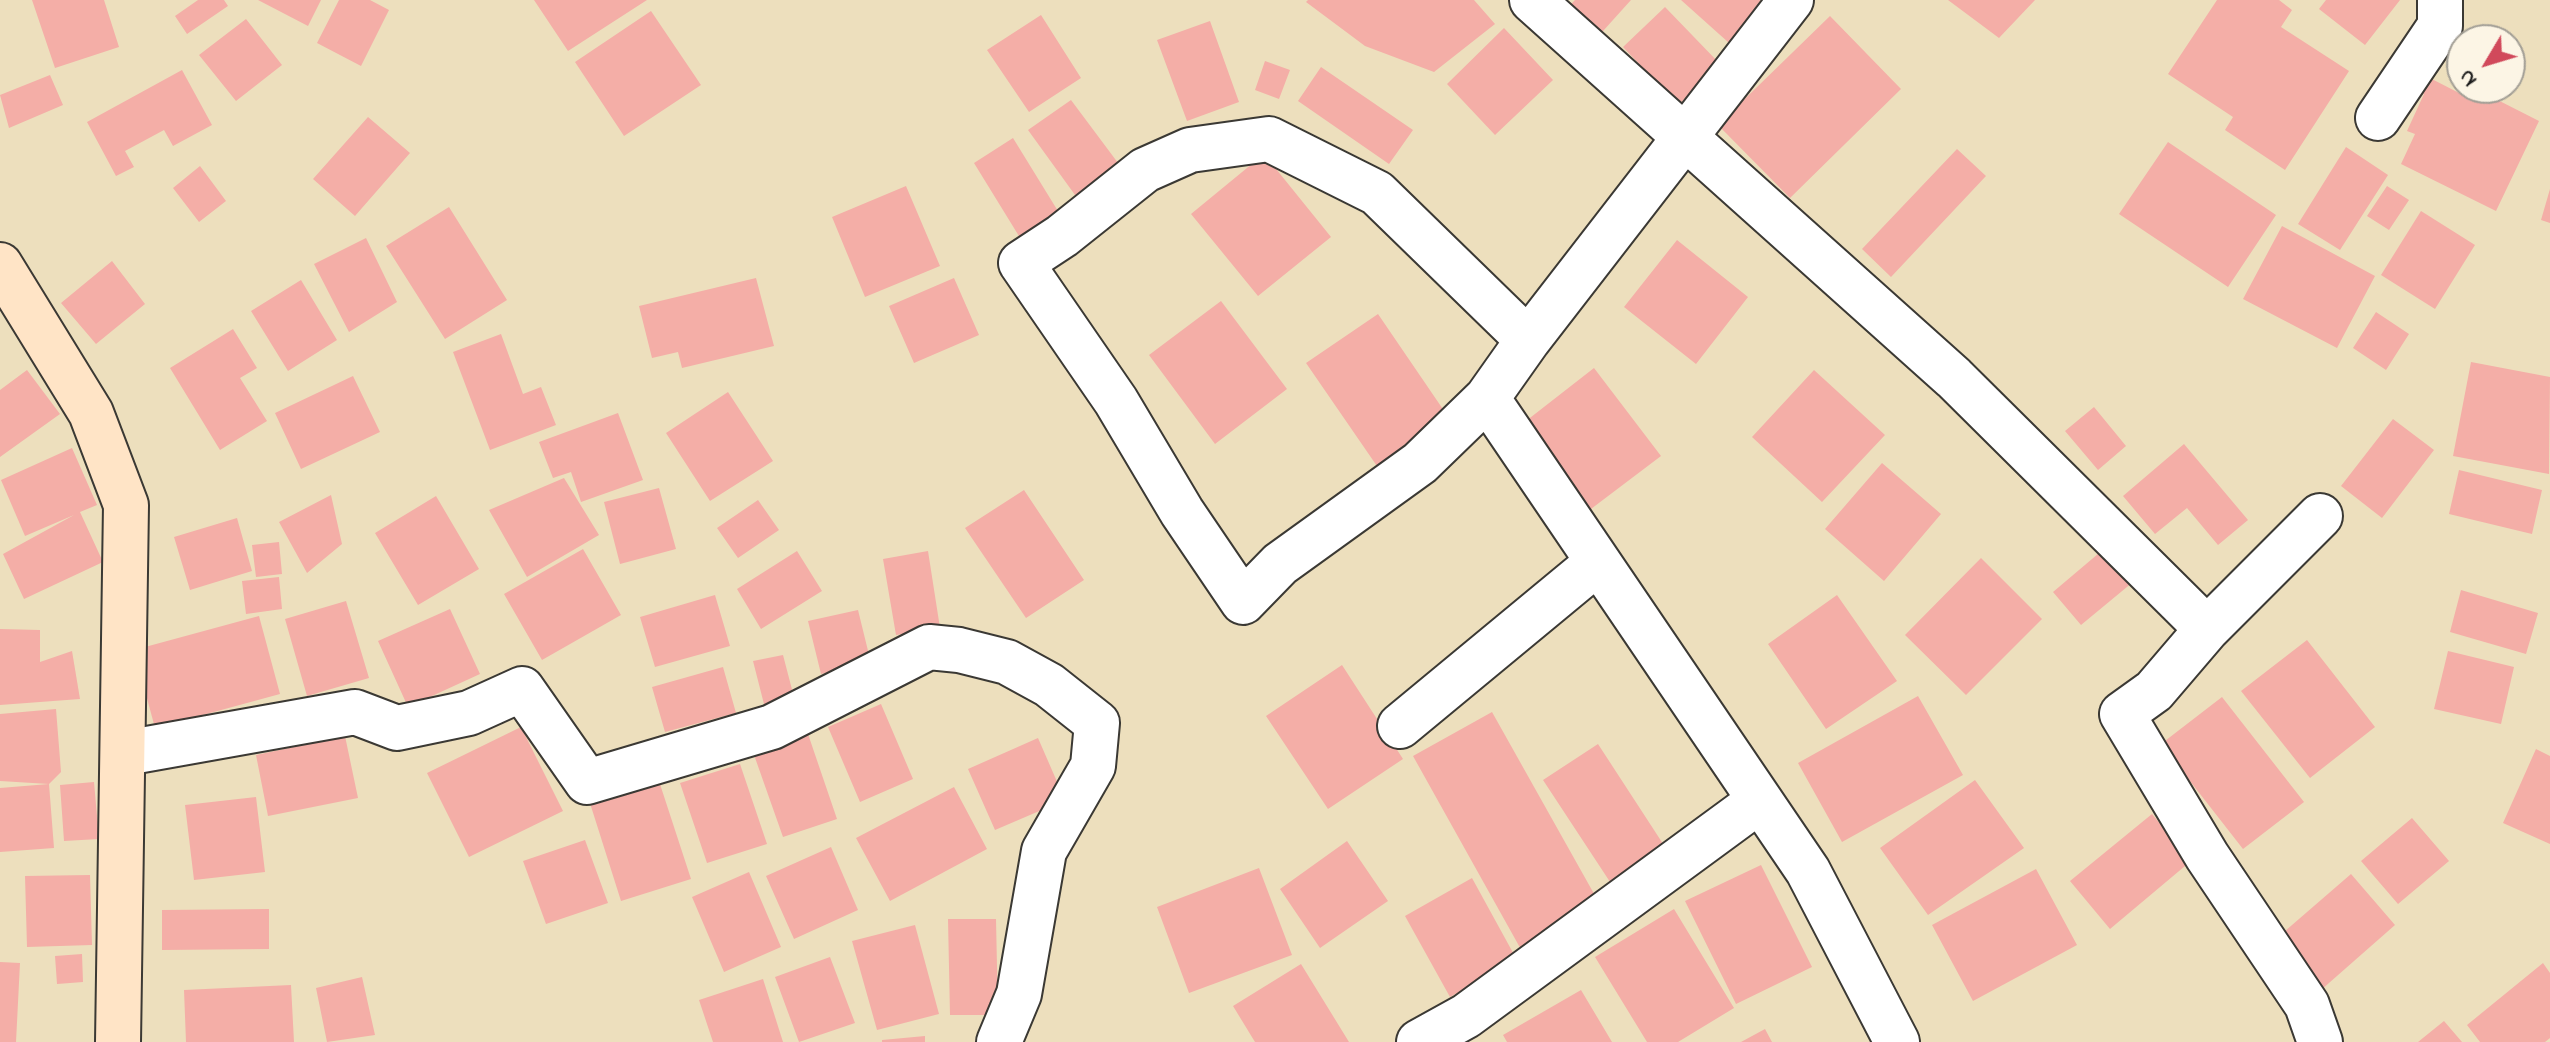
<!DOCTYPE html>
<html>
<head>
<meta charset="utf-8">
<style>
  body { margin:0 }
  #map { position:relative; width:2550px; height:1042px; overflow:hidden; background:#eddfbd; font-family:"Indie Flower",sans-serif }
  canvas { display:block }
  .north { position:absolute; left:2446px; top:24px; width:80px; height:80px; box-sizing:border-box; background:#fcf5e5; border:2px solid #a29e95; border-radius:50%; rotate:232deg; font-size:22px; font-weight:700; line-height:32px; text-align:center; color:#1c1c1c }
  .north::after { content:''; display:block; margin:auto; width:28px; height:36px; background:#d1495b; clip-path:polygon(50% 0,100% 100%,50% 72%,0 100%) }
</style>
</head>
<body>
<div id="map">
<canvas width="2550" height="1042"></canvas>
<div class="north">N</div>
</div>
<script>
const c = document.querySelector('canvas').getContext('2d');
c.lineJoin = 'round';
function fillPath(path, color) { c.fillStyle = color; c.fill(path, 'evenodd'); }
const toPath = rows => new Path2D(rows.map(r => 'M' + r).join(''));
function stroke(path, color, width, dash) { c.strokeStyle = color; c.lineWidth = width; c.lineCap = dash ? 'butt' : 'round'; c.setLineDash(dash || []); c.stroke(path); }
const building = toPath([
  [32,0,104,0,119,47,55,68],
  [198,0,224,0,228,6,187,34,175,16],
  [258,0,321,0,308,26],
  [339,0,370,0,389,10,361,66,317,43],
  [534,0,647,0,568,51],
  [1308,0,1474,0,1495,24,1434,72,1365,46,1306,2],
  [1575,0,1631,0,1594,41,1561,15],
  [1681,0,1760,0,1767,8,1738,51],
  [1948,0,2035,0,1999,38],
  [2217,0,2279,0,2292,10,2281,27,2349,71,2285,170,2225,130,2233,117,2168,74],
  [2326,0,2400,0,2365,45,2319,9],
  [1665,7,1721,65,1678,105,1623,47],
  [651,11,701,85,624,136,575,62],
  [1041,15,1081,78,1029,112,987,50],
  [1830,16,1901,89,1790,198,1718,125],
  [246,19,282,65,236,101,199,55],
  [1210,21,1239,102,1187,121,1157,40],
  [1504,28,1553,80,1495,135,1447,84],
  [1265,61,1290,70,1279,99,1255,90],
  [1321,67,1413,130,1389,164,1298,101],
  [182,70,212,125,173,146,164,130,125,151,134,167,116,176,87,122],
  [50,75,63,105,9,128,0,95],
  [2424,75,2463,95,2467,88,2474,88,2539,121,2496,211,2401,164,2415,134,2407,131,2424,94,2416,91],
  [1071,100,1127,175,1083,206,1028,130],
  [368,117,410,153,355,216,313,179],
  [1013,138,1061,216,1022,241,974,163],
  [2168,142,2276,215,2228,287,2119,214],
  [2346,147,2388,175,2340,250,2298,224],
  [1957,149,1986,176,1891,277,1862,249],
  [1264,154,1331,237,1258,296,1191,214],
  [200,166,226,201,199,222,173,188],
  [906,186,940,266,865,297,832,217],
  [2387,186,2409,200,2389,230,2367,216],
  [2550,189,2550,223,2541,220],
  [449,207,507,300,445,339,386,246],
  [2421,211,2475,245,2435,309,2381,275],
  [2282,226,2375,276,2337,348,2243,299],
  [366,238,397,302,349,332,314,264],
  [1677,240,1748,297,1696,364,1624,307],
  [112,261,145,304,96,344,61,303],
  [756,278,774,346,682,368,678,352,652,358,639,306],
  [954,278,979,335,914,363,889,306],
  [301,280,337,340,288,371,251,311],
  [1221,301,1287,389,1215,444,1149,355],
  [2376,312,2409,334,2386,370,2353,348],
  [1378,314,1451,421,1379,469,1306,363],
  [233,329,257,368,240,378,267,421,220,450,170,368],
  [501,334,523,394,541,387,556,425,490,450,453,352],
  [2471,362,2550,377,2549,474,2453,456],
  [1594,368,1661,456,1583,515,1517,428],
  [27,370,60,414,0,457,0,390],
  [1814,370,1885,435,1822,502,1752,437],
  [353,376,380,432,301,469,275,413],
  [728,392,773,461,710,501,666,433],
  [2094,407,2126,446,2098,470,2065,431],
  [618,413,643,480,581,502,571,472,553,478,539,442],
  [2393,419,2434,450,2382,518,2341,486],
  [2184,444,2248,520,2218,545,2187,508,2155,534,2123,496],
  [72,448,97,505,80,512,103,562,24,599,3,554,74,515,25,536,1,480],
  [1882,463,1941,514,1884,581,1825,529],
  [2459,470,2542,490,2532,534,2449,514],
  [564,478,599,535,527,577,489,510],
  [659,488,676,549,620,564,604,502],
  [1024,490,1084,580,1026,618,965,528],
  [331,495,342,544,307,573,279,522],
  [436,496,479,569,418,605,375,533],
  [758,500,779,530,738,558,717,528],
  [237,518,252,571,190,590,174,537],
  [279,542,282,574,256,577,252,545],
  [2105,548,2133,582,2081,625,2053,592],
  [583,549,621,615,542,660,504,594],
  [797,551,822,591,761,629,737,589],
  [928,551,940,628,896,635,883,559],
  [1981,558,2042,619,1966,695,1905,635],
  [279,577,282,609,246,614,242,581],
  [2461,590,2538,613,2526,654,2450,632],
  [715,595,730,646,655,667,640,617],
  [1837,595,1897,681,1826,729,1768,644],
  [346,601,369,678,307,696,285,619],
  [450,609,480,674,408,707,378,641],
  [858,610,871,663,821,674,808,621],
  [259,616,280,694,155,728,134,650],
  [0,629,40,630,40,662,72,651,80,699,0,705],
  [2307,640,2375,727,2310,778,2241,691],
  [2448,651,2514,667,2501,724,2434,709],
  [783,655,795,701,765,708,753,661],
  [1342,665,1403,759,1328,809,1266,716],
  [723,667,736,713,665,732,652,687],
  [1918,696,1963,775,1842,842,1798,763],
  [2222,697,2304,802,2243,849,2161,744],
  [881,704,913,779,860,802,828,727],
  [56,709,61,772,49,784,0,781,0,714],
  [1492,712,1602,908,1523,953,1413,756],
  [521,727,563,811,469,857,427,773],
  [808,734,837,819,783,837,753,752],
  [345,736,358,798,268,816,256,755],
  [1038,738,1065,800,995,830,968,769],
  [1598,744,1669,853,1614,888,1543,780],
  [2536,749,2550,756,2550,844,2503,823],
  [740,764,767,844,707,863,680,783],
  [658,778,691,879,621,901,589,800],
  [1975,780,2024,848,1928,915,1880,848],
  [94,782,99,839,64,841,60,785],
  [49,784,54,848,0,852,0,788],
  [954,787,987,849,890,901,856,838],
  [256,797,265,872,194,880,185,805],
  [2152,814,2191,861,2110,929,2070,881],
  [2412,818,2449,861,2398,904,2361,861],
  [585,840,608,903,546,924,523,861],
  [1347,841,1388,901,1320,948,1280,889],
  [831,847,858,910,794,939,766,876],
  [1761,865,1812,967,1736,1004,1685,901],
  [1259,868,1292,955,1189,993,1157,907],
  [2036,869,2077,945,1973,1001,1932,925],
  [749,872,781,947,724,972,692,897],
  [2351,874,2395,925,2321,990,2277,938],
  [90,875,92,945,27,947,25,876],
  [1472,878,1517,960,1450,997,1405,916],
  [269,909,269,949,162,950,162,910],
  [1674,909,1734,1008,1678,1042,1647,1042,1595,957],
  [948,919,996,919,998,1015,950,1015],
  [915,925,939,1014,877,1030,852,941],
  [82,954,83,982,57,984,55,956],
  [830,957,855,1023,799,1042,775,977],
  [0,962,20,963,16,1042,0,1042],
  [2543,963,2550,973,2550,1038,2545,1042,2480,1042,2467,1025],
  [1301,964,1349,1042,1255,1042,1233,1006],
  [362,977,375,1035,327,1042,316,988],
  [763,979,783,1042,713,1042,699,1000],
  [291,985,294,1042,186,1042,184,990],
  [1581,990,1612,1042,1507,1042,1503,1035],
  [2444,1021,2462,1042,2418,1042],
  [1765,1029,1772,1042,1741,1042],
  [925,1036,925,1042,882,1042,882,1040]
]);
const street = toPath([
  [1532,0,1954,378,2207,629],
  [2378,118,2440,26,2440,0],
  [1528,340,1377,193,1269,139,1190,150,1145,170,1062,236,1021,263,1116,401,1182,512,1243,602,1280,564,1420,463,1487,398,1528,340,1791,0],
  [1487,398,1808,871,1897,1042],
  [1400,726,1597,563],
  [125,753,355,712,397,728,469,713,522,689,587,782,772,727,929,647,959,650,1007,662,1049,685,1097,723,1093,766,1044,851,1019,994,999,1042],
  [1419,1042,1466,1016,1759,801],
  [2320,1042,2307,1005,2207,856,2122,714,2154,691,2207,629,2320,516]
]);
const secondary = toPath([
  [0,265,91,413,126,505,118,1042]
]);
fillPath(building, '#f4aea7');
stroke(street, '#3b3934', 48);
stroke(secondary, '#3b3934', 48);
stroke(street, '#fff', 44);
stroke(secondary, '#ffe4c6', 44);
</script>
</body>
</html>
